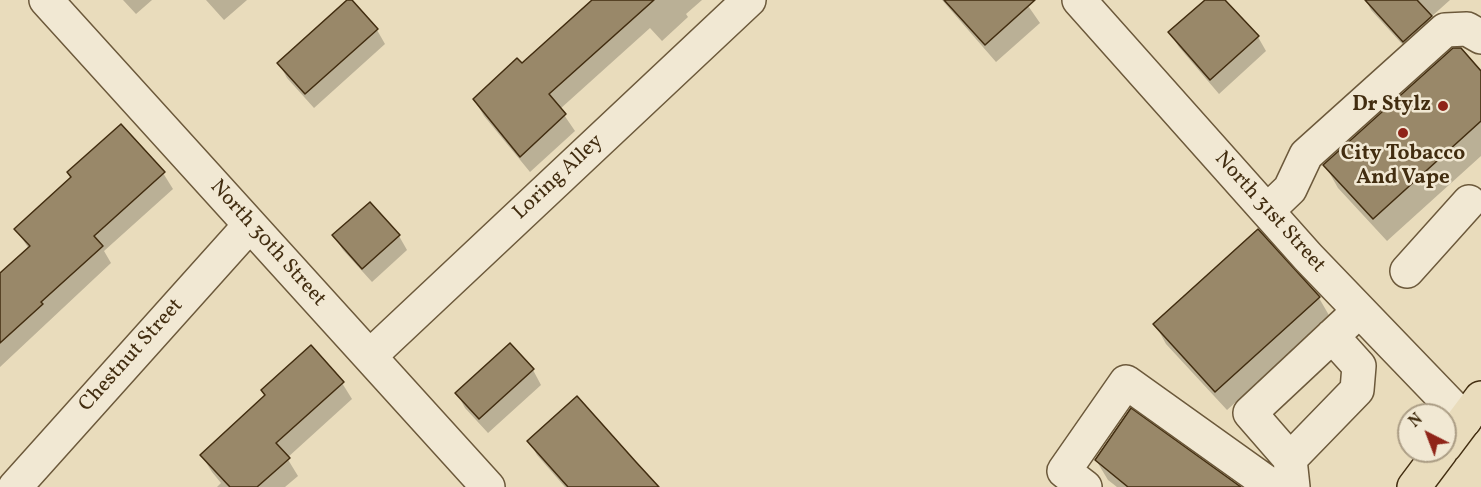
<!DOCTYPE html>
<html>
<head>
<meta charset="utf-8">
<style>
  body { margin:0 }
  #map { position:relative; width:1481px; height:487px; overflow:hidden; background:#e9dcbc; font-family:Vollkorn,serif }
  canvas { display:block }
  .north { position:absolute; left:1397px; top:403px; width:60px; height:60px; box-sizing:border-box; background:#f1e8d3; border:2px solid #ab9d85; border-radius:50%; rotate:318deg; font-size:16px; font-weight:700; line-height:24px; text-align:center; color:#422d10 }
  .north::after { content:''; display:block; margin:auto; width:21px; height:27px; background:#8f2418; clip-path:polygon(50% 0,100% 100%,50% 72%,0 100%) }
</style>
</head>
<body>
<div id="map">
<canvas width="1481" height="487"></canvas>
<div class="north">N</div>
</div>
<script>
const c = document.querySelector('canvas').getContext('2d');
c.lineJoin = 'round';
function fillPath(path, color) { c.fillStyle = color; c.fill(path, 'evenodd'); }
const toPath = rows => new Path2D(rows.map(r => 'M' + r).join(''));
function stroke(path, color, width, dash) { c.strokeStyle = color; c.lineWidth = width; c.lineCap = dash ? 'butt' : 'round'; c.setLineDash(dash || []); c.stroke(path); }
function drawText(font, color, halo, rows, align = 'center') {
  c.font = font + ' Vollkorn,serif'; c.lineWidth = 5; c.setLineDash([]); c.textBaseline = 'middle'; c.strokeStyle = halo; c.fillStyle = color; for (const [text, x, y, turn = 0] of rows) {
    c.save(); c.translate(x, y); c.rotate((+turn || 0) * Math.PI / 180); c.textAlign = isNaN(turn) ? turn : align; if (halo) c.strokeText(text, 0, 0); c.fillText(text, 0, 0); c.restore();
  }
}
const shadow = toPath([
  [123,0,152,0,136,14],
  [206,0,247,0,224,20],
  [350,0,377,30,385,44,314,108,287,78,279,63],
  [594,0,702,0,686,14,688,17,662,41,650,28,560,109,575,131,530,172,484,116,474,99,522,66],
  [942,0,1024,0,1040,23,996,62],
  [1207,0,1223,0,1258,37,1266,51,1219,94,1179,47,1170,33],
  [1366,0,1450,0,1431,17,1439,32,1413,56,1371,10],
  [1481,73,1481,156,1387,241,1338,188,1325,165],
  [163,173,173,189,104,251,111,263,0,367,0,275,29,249,16,229],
  [334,236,399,236,407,250,372,282,343,250],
  [1319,298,1330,317,1227,410,1166,344,1155,324],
  [510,345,533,370,541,385,488,433,465,408,457,393],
  [342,383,352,399,287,458,298,476,285,487,217,487,221,483,212,472,202,456],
  [529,441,656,487,565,487,537,455],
  [1096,460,1235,487,1117,487,1108,480]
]);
const building = toPath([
  [347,0,352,0,378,29,305,94,277,63,347,0],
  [592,0,654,0,549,94,566,114,520,157,473,99,517,58,522,63,592,0],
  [944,0,1035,0,985,45,944,0],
  [1205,0,1225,0,1259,36,1210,80,1168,32,1205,0],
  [1365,0,1417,0,1432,16,1403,42,1365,0],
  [1453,48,1461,48,1481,71,1481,121,1373,219,1323,165,1453,48],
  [121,124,165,172,94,236,103,246,41,302,43,304,0,343,0,273,30,246,14,229,71,177,67,172,121,124],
  [370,202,400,235,362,269,332,235,370,202],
  [1258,229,1320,297,1215,392,1153,324,1258,229],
  [510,343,534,369,479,419,455,393,510,343],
  [311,345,344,382,276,443,290,458,257,487,230,487,200,455,265,395,261,390,311,345],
  [577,396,636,462,659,487,568,487,527,441,577,396],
  [1131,408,1241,487,1128,487,1095,460,1131,408]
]);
const minor = toPath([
  [46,0,488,487],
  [1079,0,1308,257,1465,420],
  [1267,211,1290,189,1306,155,1445,30,1467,29,1481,37],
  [1407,271,1469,202],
  [370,356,749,0],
  [1290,459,1357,390,1359,366,1332,336],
  [15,487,250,225],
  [1085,487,1064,471,1126,382,1273,487],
  [1293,487,1290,459,1250,413,1359,311]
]);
const major = toPath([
  [1445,446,1481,398],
  [1414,487,1441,451]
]);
const markers = [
  [1443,106,6,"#8f2418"],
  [1403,133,6,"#8f2418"]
];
const poiNames = [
  ["Dr Stylz",1431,106],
  ["City Tobacco",1403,155,"center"],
  ["And Vape",1403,179,"center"]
];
const streetNames = [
  ["Loring Alley",559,178,-43],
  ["North 31st Street",1269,213,48],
  ["North 30th Street",267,244,48],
  ["Chestnut Street",132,356,-48]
];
fillPath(shadow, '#0003');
fillPath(building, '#998869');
stroke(building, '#422d10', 1.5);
stroke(minor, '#6c593b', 36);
stroke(major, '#422d10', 36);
stroke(minor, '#f1e8d3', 33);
stroke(major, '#e9dcbc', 33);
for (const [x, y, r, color] of markers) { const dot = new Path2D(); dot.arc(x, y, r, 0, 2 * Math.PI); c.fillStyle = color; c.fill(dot); stroke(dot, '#f1e8d3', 2); }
drawText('bold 21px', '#422d10', '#f1e8d3', poiNames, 'right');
drawText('21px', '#422d10', '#f1e8d3', streetNames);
</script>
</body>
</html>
